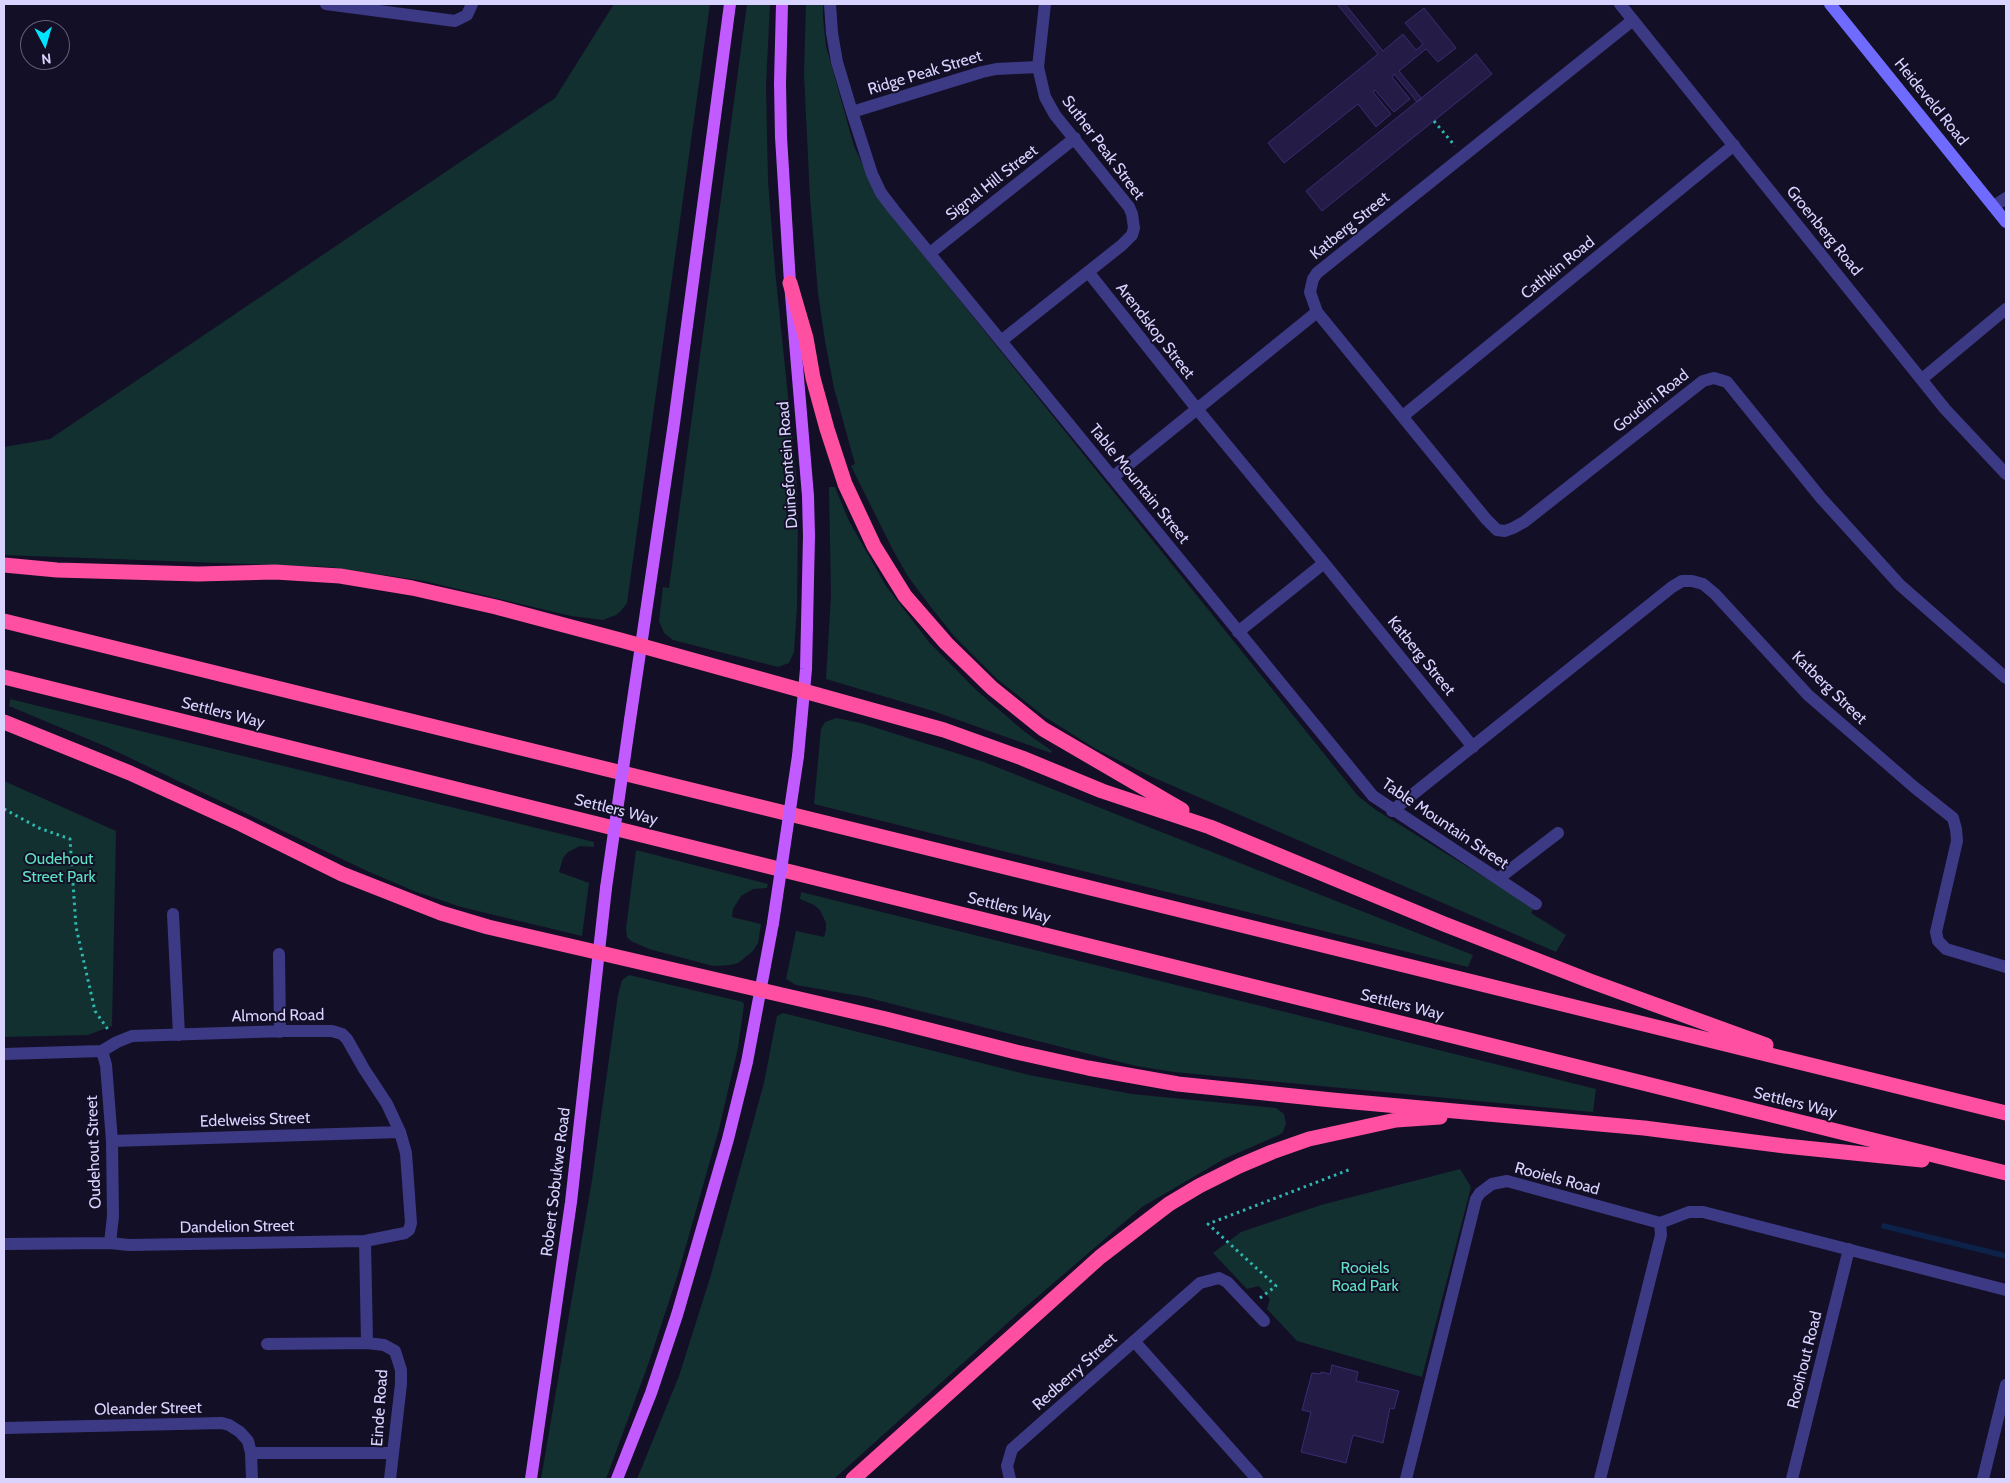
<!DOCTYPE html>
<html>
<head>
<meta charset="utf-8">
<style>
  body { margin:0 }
  #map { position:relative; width:2010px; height:1483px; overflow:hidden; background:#130f26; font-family:Cabin,sans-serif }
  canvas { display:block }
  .frame { position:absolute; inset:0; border:5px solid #d9d4ff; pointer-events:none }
  .north { position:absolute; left:20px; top:20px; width:50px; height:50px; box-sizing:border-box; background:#130f26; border:1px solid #625e7d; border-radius:50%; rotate:174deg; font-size:14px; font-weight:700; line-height:20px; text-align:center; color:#d9d4ff }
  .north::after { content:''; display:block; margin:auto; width:18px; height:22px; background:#00e5ff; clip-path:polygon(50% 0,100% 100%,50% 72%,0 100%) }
</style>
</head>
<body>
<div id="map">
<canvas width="2010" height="1483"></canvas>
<div class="frame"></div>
<div class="north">N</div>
</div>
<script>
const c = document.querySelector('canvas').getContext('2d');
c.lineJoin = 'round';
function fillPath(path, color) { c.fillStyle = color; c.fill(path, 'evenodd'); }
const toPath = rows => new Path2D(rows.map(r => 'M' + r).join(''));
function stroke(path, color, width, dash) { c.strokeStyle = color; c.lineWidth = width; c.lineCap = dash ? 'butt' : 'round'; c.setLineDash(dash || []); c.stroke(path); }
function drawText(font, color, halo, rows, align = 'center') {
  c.font = font + ' Cabin,sans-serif'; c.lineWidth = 4; c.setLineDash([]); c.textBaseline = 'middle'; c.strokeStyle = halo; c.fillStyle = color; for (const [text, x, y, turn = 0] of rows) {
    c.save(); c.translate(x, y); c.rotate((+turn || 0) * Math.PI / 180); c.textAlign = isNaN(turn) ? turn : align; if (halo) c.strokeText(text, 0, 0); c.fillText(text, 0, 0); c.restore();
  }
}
const green = toPath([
  [614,4,710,4,627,603,621,611,616,615,603,620,571,616,424,581,330,567,4,555,4,447,50,439,555,98],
  [747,4,770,4,766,85,768,181,775,270,796,474,798,518,797,607,794,652,789,663,778,667,673,640,664,633,659,621,663,587,669,588],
  [806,4,823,4,823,18,826,46,854,146,877,195,900,226,1358,796,1376,810,1534,908,1531,913,1566,935,1556,952,1150,776,1096,749,1045,717,997,679,954,636,930,606,907,575,892,548,851,466,855,464,834,388,825,341,818,293,810,198,804,74],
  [829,487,835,487,849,521,886,586,929,642,976,690,1025,732,1052,751,1051,753,933,711,826,679,831,596],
  [10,699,594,842,594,847,580,846,568,852,563,858,559,872,589,883,582,936,461,907,414,891,367,871,107,747,9,706],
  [836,718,861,723,984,762,1473,955,1468,967,814,804,821,729,825,722],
  [4,781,116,831,112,1026,88,1035,4,1037],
  [636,850,768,884,767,888,753,889,741,896,733,909,732,917,761,924,758,943,753,951,738,963,730,965,713,966,649,949,631,941,627,937,626,929],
  [801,892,1596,1089,1593,1112,1174,1072,1136,1066,865,997,796,985,786,979,796,931,824,937,826,930,826,923,820,910,814,905,800,899],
  [629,975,743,1002,744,1005,738,1048,719,1129,678,1274,649,1362,606,1479,541,1479,592,1180,618,995,622,980],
  [783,1013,1029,1075,1132,1094,1276,1108,1284,1114,1286,1124,1283,1132,1279,1135,1224,1159,1142,1207,1022,1310,834,1479,637,1479,679,1376,710,1278,764,1083,777,1016],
  [1460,1169,1471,1187,1422,1377,1297,1341,1267,1309,1270,1299,1259,1286,1247,1289,1213,1253,1241,1232,1321,1205]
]);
const stream = toPath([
  [1884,1226,2006,1256]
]);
const building = toPath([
  [1337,4,1345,4,1383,51,1403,34,1416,50,1423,44,1405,23,1424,8,1456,48,1438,62,1426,49,1399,71,1422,99,1417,102,1394,74,1392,77,1410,99,1394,112,1375,90,1373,92,1391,114,1376,127,1358,104,1284,163,1268,143,1378,54,1337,4],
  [1476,54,1492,74,1322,211,1306,191,1476,54],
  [1332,1365,1358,1372,1356,1381,1399,1391,1394,1409,1390,1408,1383,1443,1353,1435,1346,1463,1301,1452,1311,1412,1302,1410,1312,1373,1321,1374,1321,1372,1330,1374,1332,1365]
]);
const path = toPath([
  [1434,121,1455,146],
  [4,809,39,828,70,839,76,927,95,1011,109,1031],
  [1260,1298,1276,1286,1208,1224,1351,1169]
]);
const street = toPath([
  [326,4,455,21,467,15,472,4],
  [830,4,832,33,837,62,852,112,872,174,881,193,894,210,1373,796,1536,904],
  [1620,4,1945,409,2006,474],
  [1633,20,1317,273,1313,279,1310,292,1317,312,1486,519,1497,530,1505,531,1513,528,1524,522,1703,381,1714,378,1727,382,1821,498,1900,585,2006,678],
  [852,112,982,72,996,69,1038,67],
  [1994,206,2006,198],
  [930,253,1075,138],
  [1089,273,1197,409,1324,563,1473,747],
  [1001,341,1122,245,1132,235,1134,228,1132,214,1129,207,1055,115,1045,97,1038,67,1045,4],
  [1922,379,2006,309],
  [1403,416,1734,145],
  [1113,477,1317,312],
  [1238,632,1324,563],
  [1392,811,1672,587,1682,581,1692,581,1703,584,1715,594,1808,695,1914,787,1953,818,1956,829,1957,841,1936,932,1938,941,1946,949,2006,967],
  [1498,879,1558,833],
  [173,914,179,1035],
  [279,954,280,1032],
  [102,1051,106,1065,112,1141,113,1216,110,1243],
  [4,1054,102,1051,117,1042,132,1036,285,1031,332,1031,342,1034,347,1039,364,1069,387,1104,400,1132,406,1153,411,1223,409,1230,405,1233,365,1241,129,1245,110,1243,4,1244],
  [112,1141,400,1132],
  [1660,1223,1689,1212,1703,1212,2006,1290],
  [365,1241,367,1343],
  [1134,1341,1257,1479],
  [267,1344,367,1343,384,1345,395,1351,401,1370,401,1384,390,1479],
  [4,1428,222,1423,229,1425,240,1432,248,1441,251,1453,252,1479],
  [251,1453,393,1453],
  [1010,1479,1007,1466,1012,1449,1200,1283,1219,1278,1227,1282,1264,1321],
  [1406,1479,1476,1199,1480,1193,1492,1184,1507,1181,1660,1223],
  [1600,1479,1661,1235,1660,1223],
  [1792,1479,1849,1249],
  [1983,1479,2006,1385]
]);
const secondary = toPath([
  [1830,4,2006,222]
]);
const primary = toPath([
  [782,4,780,83,781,137,790,283,808,496,809,536,806,669,798,756],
  [630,720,674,423,730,4],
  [531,1479,571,1202,606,888],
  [617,1479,651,1393,677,1315,728,1139,747,1062,773,923]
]);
const highway = toPath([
  [790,283,806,338,813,378,827,429,845,484,874,546,905,596,946,643,992,688,1043,729,1182,810],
  [4,565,57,570,198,574,275,572,340,576,412,588,496,607,624,641,944,730,1022,758,1102,791,1210,827,1444,924,1590,981,1766,1045],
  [4,621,2006,1113],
  [4,677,2006,1173],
  [4,722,130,773,241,824,342,874,441,913,488,927,886,1019,1016,1052,1088,1068,1178,1084,1332,1100,1644,1128,1785,1146,1922,1160],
  [853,1479,1100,1257,1169,1204,1199,1186,1239,1166,1272,1152,1309,1139,1396,1120,1440,1117]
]);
const primaryBridge = toPath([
  [606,888,630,720],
  [773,923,798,756]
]);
const streetNames = [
  ["Ridge Peak Street",925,73,-17],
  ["Heideveld Road",1931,102,51],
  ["Suther Peak Street",1103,148,53],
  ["Signal Hill Street",992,183,-38],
  ["Katberg Street",1350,226,-39],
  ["Groenberg Road",1824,231,51],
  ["Cathkin Road",1558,268,-39],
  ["Arendskop Street",1155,331,52],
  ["Goudini Road",1651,401,-38],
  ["Duinefontein Road",788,465,-94],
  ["Table Mountain Street",1139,484,51],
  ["Katberg Street",1421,656,51],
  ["Katberg Street",1829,688,44],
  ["Settlers Way",223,713,14],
  ["Settlers Way",616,810,14],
  ["Table Mountain Street",1445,824,34],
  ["Settlers Way",1009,908,14],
  ["Settlers Way",1402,1005,14],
  ["Almond Road",278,1016,-1],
  ["Settlers Way",1795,1103,14],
  ["Edelweiss Street",255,1120,-2],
  ["Oudehout Street",94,1152,-92],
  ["Rooiels Road",1557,1179,15],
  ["Robert Sobukwe Road",556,1182,-83],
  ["Dandelion Street",237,1227,-1],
  ["Rooihout Road",1805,1360,-76],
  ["Redberry Street",1075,1372,-42],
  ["Einde Road",380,1408,-86],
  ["Oleander Street",148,1409,-1]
];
const parkNames = [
  ["Oudehout",59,859],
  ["Street Park",59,877],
  ["Rooiels",1365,1268],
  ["Road Park",1365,1286]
];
fillPath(green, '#12302f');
stroke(stream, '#0c2248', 5.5);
fillPath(building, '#241b47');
stroke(building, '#3b2d73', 1);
stroke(path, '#2fb8b0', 3, [2.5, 4]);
stroke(street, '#3d3a85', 12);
stroke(secondary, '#6f6bff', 12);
stroke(primary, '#c25bff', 12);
stroke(highway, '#ff4fa3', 15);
stroke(primaryBridge, '#c25bff', 12);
drawText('16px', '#d9d4ff', '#130f26', streetNames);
drawText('16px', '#5fe0c0', '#130f26', parkNames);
</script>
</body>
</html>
